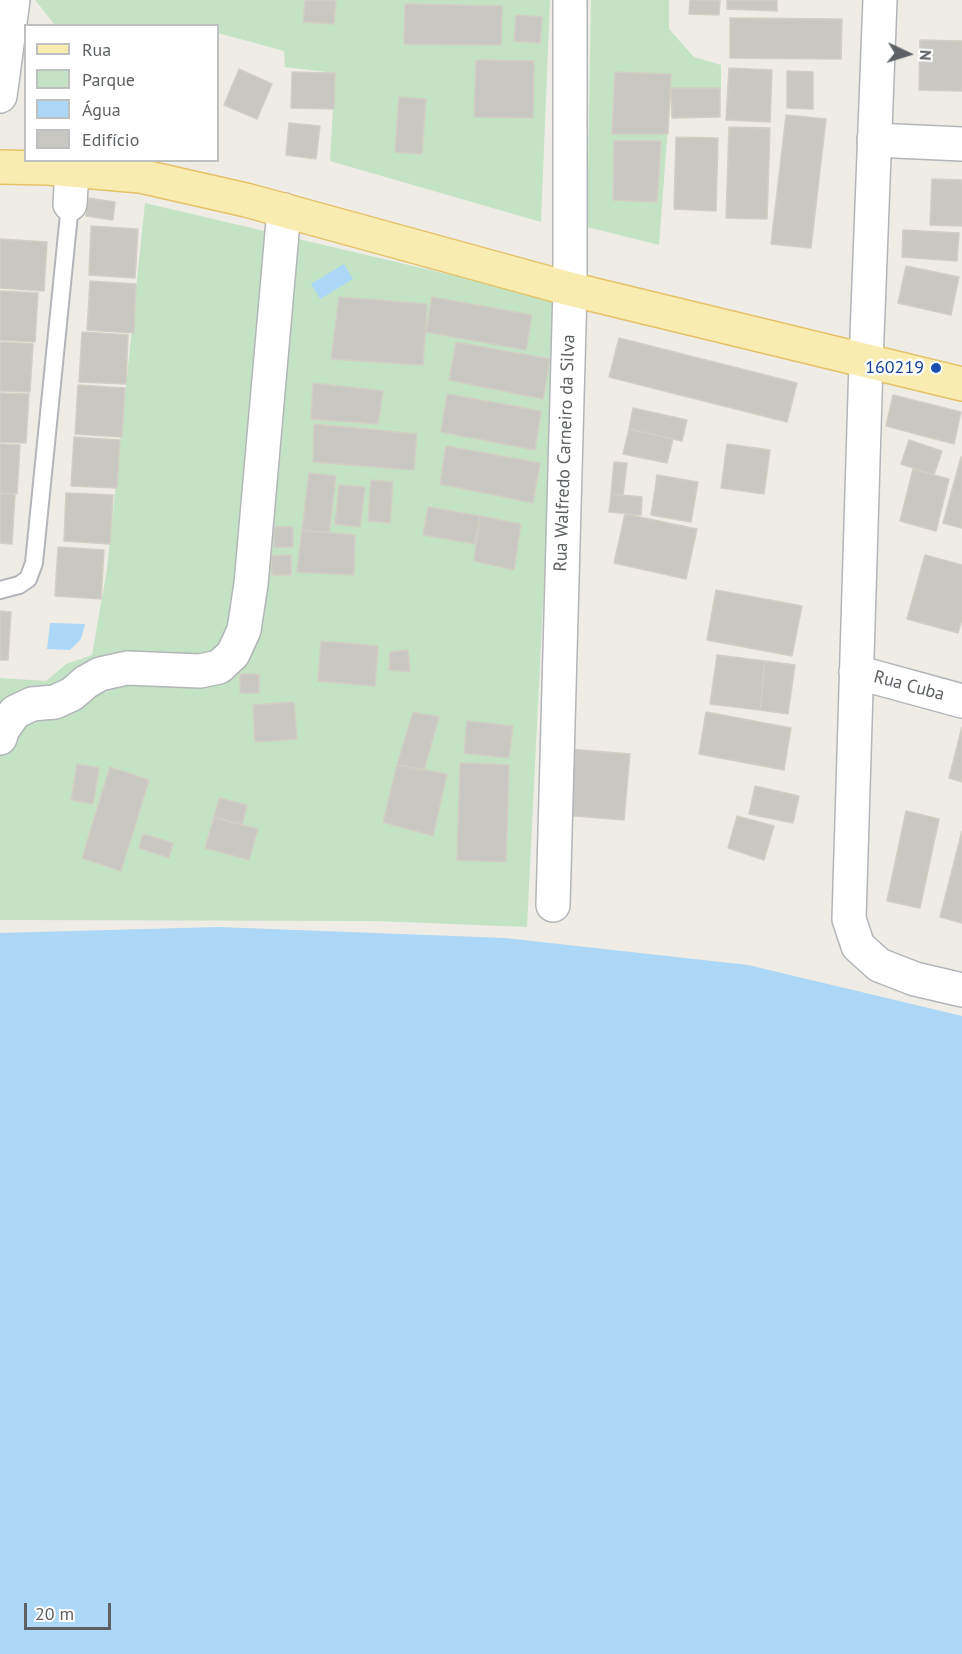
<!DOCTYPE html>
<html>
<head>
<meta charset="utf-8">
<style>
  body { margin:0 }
  #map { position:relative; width:962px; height:1654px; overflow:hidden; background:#eeece5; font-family:"PT Sans",sans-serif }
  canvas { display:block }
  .legend { position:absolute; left:24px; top:24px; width:195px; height:138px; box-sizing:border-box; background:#fff; border:2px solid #bebfc1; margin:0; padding:8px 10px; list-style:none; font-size:18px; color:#5d6064 }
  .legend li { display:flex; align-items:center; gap:12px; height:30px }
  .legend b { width:30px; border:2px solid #bebfc1 }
  .north { position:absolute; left:878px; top:24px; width:60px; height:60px; -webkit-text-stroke:4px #fff; paint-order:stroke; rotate:94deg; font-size:16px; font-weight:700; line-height:24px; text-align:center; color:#5d6064 }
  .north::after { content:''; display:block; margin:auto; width:21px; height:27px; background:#5d6064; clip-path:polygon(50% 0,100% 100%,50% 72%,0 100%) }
  .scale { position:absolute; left:24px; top:1603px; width:87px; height:27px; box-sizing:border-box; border:3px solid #5d6064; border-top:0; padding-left:8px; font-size:18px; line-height:21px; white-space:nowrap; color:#5d6064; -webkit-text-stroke:4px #fff; paint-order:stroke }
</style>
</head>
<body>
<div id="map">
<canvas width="962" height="1654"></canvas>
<ul class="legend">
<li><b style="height:8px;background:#f8ecb0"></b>Rua</li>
<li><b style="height:16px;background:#c4e3c4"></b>Parque</li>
<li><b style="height:16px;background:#acd7f7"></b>Água</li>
<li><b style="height:16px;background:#c9c7c2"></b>Edifício</li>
</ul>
<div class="north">N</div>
<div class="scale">20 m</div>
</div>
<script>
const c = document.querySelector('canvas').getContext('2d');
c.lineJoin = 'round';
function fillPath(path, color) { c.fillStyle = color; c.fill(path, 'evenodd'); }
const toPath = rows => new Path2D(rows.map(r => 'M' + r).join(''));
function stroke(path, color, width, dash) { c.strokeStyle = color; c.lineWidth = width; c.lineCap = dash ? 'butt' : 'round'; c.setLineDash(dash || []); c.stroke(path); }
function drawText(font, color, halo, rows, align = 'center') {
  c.font = font + ' "PT Sans",sans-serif'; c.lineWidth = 5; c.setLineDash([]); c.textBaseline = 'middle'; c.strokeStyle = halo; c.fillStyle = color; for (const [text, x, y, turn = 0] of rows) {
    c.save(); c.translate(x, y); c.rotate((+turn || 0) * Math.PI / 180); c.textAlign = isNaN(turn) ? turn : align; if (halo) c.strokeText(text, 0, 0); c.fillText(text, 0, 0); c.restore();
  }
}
const green = toPath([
  [35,0,550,0,541,222,330,161,335,73,285,67,284,51,218,33,218,26,55,25],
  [591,0,669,0,669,29,694,57,721,65,721,91,671,88,659,245,587,227],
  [145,203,558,300,527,927,375,921,0,920,0,678,46,681,66,664,92,655,107,569]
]);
const water = toPath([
  [344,264,353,279,320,299,311,284],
  [50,623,85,624,81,639,70,650,47,649],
  [218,927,505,938,748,965,962,1016,962,1654,0,1654,0,933]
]);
const building = toPath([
  [305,0,336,0,334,24,303,22,305,0],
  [690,0,720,0,719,15,689,14,690,0],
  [727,0,777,0,777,11,727,9,727,0],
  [405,4,502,6,501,45,404,44,405,4],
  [516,15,542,17,540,43,514,41,516,15],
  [730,18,842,19,841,59,730,58,730,18],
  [920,40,962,41,962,91,919,90,920,40],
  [476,60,534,61,533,118,474,117,476,60],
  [729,68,772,70,770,122,726,120,729,68],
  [239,69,272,84,257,119,224,105,239,69],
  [787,71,813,72,813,109,787,108,787,71],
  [292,72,335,73,334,109,291,108,292,72],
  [615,72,671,74,668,134,612,134,615,72],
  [671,88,720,88,720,117,672,118,671,88],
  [399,97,426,99,422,154,395,152,399,97],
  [786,115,826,119,811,248,771,244,786,115],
  [289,123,320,126,316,159,286,155,289,123],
  [729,127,770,128,767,219,726,218,729,127],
  [676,137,718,138,716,211,674,209,676,137],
  [614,141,661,141,657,202,613,200,614,141],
  [932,179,962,180,962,226,930,225,932,179],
  [88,198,115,202,113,220,86,216,88,198],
  [91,226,138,229,135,278,89,275,91,226],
  [903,230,959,233,957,261,902,257,903,230],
  [0,239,47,242,44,291,0,288,0,239],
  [906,266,959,277,951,315,898,303,906,266],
  [90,281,136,284,134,333,87,330,90,281],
  [0,291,38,293,35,342,0,340,0,291],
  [339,297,427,304,423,365,331,359,339,297],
  [432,297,532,315,526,350,426,332,432,297],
  [82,332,128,335,126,384,79,382,82,332],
  [619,338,797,383,787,422,609,377,619,338],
  [0,342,33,344,30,392,0,391,0,342],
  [456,342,550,359,543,399,449,380,456,342],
  [313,383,383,391,378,424,311,419,313,383],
  [78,385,125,388,122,437,75,434,78,385],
  [0,393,29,394,26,443,0,442,0,393],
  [447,394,541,411,535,450,441,432,447,394],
  [893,395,961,412,954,444,886,426,893,395],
  [633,408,687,420,682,441,629,429,633,408],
  [314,424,417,434,414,470,313,462,314,424],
  [629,429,673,439,667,463,623,454,629,429],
  [74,437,120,440,117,488,71,486,74,437],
  [909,440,942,451,934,475,901,464,909,440],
  [0,444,20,445,17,494,0,493,0,444],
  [727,444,770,450,764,494,721,488,727,444],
  [446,446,540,463,533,503,440,484,446,446],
  [961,457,962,457,962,528,943,523,961,457],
  [614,462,627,463,623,495,611,494,614,462],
  [913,469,949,479,936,531,900,521,913,469],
  [309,473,336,476,329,533,302,530,309,473],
  [657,475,698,482,691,522,651,515,657,475],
  [371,480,393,482,390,523,368,521,371,480],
  [339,485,365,487,360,527,335,524,339,485],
  [66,493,113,495,110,544,64,541,66,493],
  [0,494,15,494,12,544,0,543,0,494],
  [611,494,642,497,641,515,609,512,611,494],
  [428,507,480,516,475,544,423,535,428,507],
  [625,514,697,529,686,579,614,563,625,514],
  [480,516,521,524,514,570,474,561,480,516],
  [274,527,293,527,293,547,274,547,274,527],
  [302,530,355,535,354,575,297,572,302,530],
  [58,547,104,550,101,599,55,596,58,547],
  [291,555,291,575,272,575,271,556,291,555],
  [925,555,962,565,962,619,958,633,907,619,925,555],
  [716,590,802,606,792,656,707,640,716,590],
  [0,611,11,612,8,660,0,660,0,611],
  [321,641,378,646,375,686,318,681,321,641],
  [408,650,410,672,389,670,390,652,408,650],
  [717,655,765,661,760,710,710,704,717,655],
  [765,661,795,665,788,714,760,710,765,661],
  [240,674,259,674,259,693,240,693,240,674],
  [294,702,297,739,255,742,253,705,294,702],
  [413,712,439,717,424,770,397,765,413,712],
  [706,712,791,728,784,770,699,754,706,712],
  [467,721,513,726,509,758,464,753,467,721],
  [962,727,962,782,949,778,962,727],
  [568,749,630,754,624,820,563,815,568,749],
  [460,763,509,765,506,862,457,860,460,763],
  [77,764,99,768,93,804,71,800,77,764],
  [397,765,447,774,433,836,383,822,397,765],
  [110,767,149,780,121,871,82,858,110,767],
  [755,786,799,796,793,823,749,814,755,786],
  [219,798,247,805,242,825,214,817,219,798],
  [906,811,939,819,920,908,887,901,906,811],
  [737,816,774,826,764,860,728,848,737,816],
  [214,817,258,829,249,860,205,848,214,817],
  [962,831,962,923,940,917,962,831],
  [143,834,173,843,169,858,139,848,143,834]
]);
const service = toPath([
  [0,590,19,585,28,579,34,563,70,204]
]);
const minor = toPath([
  [0,96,13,0],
  [874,140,962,144],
  [70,204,72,170],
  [866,362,849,919,858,946,879,965,915,979,962,990],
  [856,672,962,701],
  [0,738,3,729,15,712,32,704,55,702,72,694,86,682,100,674,127,668,200,671,219,667,233,654,244,630,251,584,284,210],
  [553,905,570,289]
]);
const secondary = toPath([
  [570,289,570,0],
  [866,362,880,0]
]);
const primary = toPath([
  [0,167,48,168,140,176,246,200,570,289,962,384]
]);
const markers = [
  [936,368,6,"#1a4fb4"]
];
const transitNames = [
  ["160219",924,368]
];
const streetNames = [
  ["Rua Walfredo Carneiro da Silva",565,453,-88],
  ["Rua Cuba",909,686,15]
];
fillPath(green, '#c4e3c4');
fillPath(water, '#acd7f7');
fillPath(building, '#c9c7c2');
stroke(building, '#d2cec4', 1.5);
stroke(service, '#b2b5b9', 20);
stroke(minor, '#b2b5b9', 36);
stroke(secondary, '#b1b4b9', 36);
stroke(primary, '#e5c167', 36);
stroke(service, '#fff', 16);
stroke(minor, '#fff', 33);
stroke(secondary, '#fff', 33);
stroke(primary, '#f8ecb0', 33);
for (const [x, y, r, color] of markers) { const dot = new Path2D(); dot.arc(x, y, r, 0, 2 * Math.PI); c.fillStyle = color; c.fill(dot); stroke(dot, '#fff', 2); }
drawText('18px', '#164399', '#fff', transitNames, 'right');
drawText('18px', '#5d6064', '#fff', streetNames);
</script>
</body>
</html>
